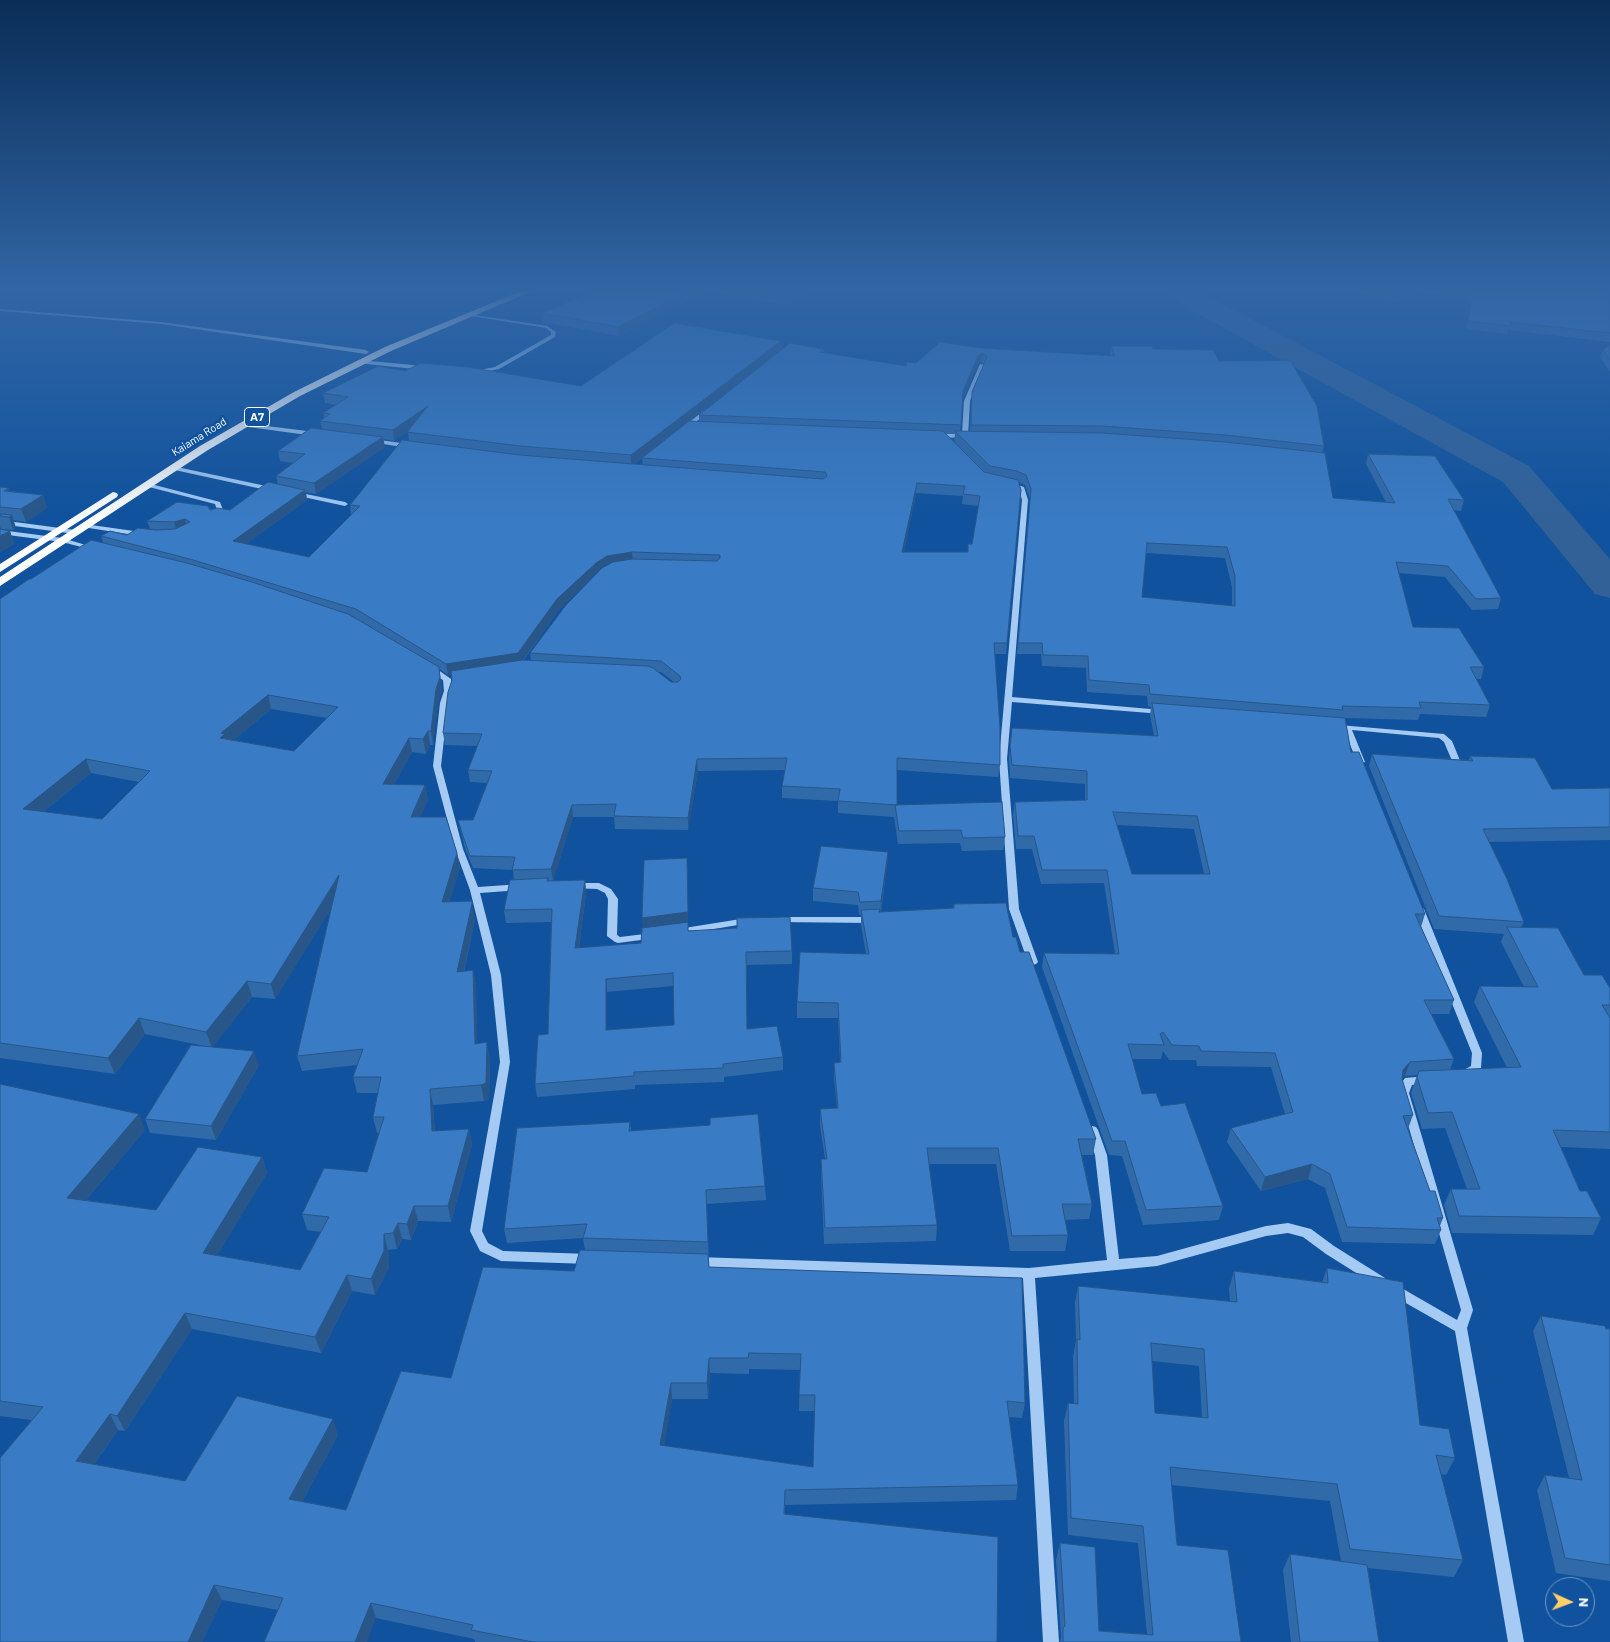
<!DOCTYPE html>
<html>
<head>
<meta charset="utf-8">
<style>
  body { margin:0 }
  #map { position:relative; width:1610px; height:1642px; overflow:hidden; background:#10529d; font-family:Barlow,sans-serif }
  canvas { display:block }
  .north { position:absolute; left:1545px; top:1577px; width:50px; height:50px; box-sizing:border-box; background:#10529d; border:1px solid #7097c4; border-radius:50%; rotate:92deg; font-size:14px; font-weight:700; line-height:20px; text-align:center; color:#fff }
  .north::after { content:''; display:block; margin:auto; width:18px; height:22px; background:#ffcf69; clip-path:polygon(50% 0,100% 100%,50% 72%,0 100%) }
</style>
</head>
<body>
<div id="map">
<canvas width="1610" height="1642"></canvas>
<div class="north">N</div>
</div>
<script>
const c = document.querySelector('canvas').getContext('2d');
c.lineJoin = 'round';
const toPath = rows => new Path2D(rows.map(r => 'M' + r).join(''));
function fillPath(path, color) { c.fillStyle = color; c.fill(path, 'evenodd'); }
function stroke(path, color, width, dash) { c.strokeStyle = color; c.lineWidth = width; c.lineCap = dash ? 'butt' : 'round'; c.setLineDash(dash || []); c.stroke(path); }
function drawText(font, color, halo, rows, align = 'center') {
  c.font = font + ' Barlow,sans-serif'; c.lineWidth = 5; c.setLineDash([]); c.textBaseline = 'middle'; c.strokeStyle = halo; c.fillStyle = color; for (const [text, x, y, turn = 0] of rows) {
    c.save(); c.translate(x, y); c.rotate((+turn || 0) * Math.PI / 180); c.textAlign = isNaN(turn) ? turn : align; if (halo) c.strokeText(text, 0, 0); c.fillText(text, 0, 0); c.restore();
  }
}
const river = toPath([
  [1169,289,1199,289,1204,294,1529,466,1610,559,1610,598,1595,594,1503,482,1184,306,1169,289]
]);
const minor = toPath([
  [0,309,161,322,366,350,369,352,366,354,161,324,0,311,0,309],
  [469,314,547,326,556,332,555,337,499,369,475,374,473,373,473,371,495,367,551,335,551,332,546,328,471,316,469,316,469,314],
  [359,360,424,366,427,368,424,370,357,363,357,361,359,360],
  [980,364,985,365,970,401,968,436,965,438,934,437,933,436,936,434,962,434,964,401,980,364],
  [706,409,711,410,687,429,683,429,683,427,706,409],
  [243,423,315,432,318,434,315,436,241,426,241,424,243,423],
  [372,439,409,444,412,446,409,448,370,442,369,441,372,439],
  [172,466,271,487,274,489,271,491,170,469,169,468,172,466],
  [1010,482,1024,487,1028,500,1012,697,1162,710,1166,712,1162,714,1012,702,1007,759,1019,909,1038,962,1036,964,1033,965,1030,964,1028,962,1009,909,999,759,1022,500,1019,489,1008,485,1008,483,1010,482],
  [147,483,220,502,223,510,217,518,213,518,212,517,217,510,215,504,145,486,145,484,147,483],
  [296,492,345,502,348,504,345,506,294,495,293,494,296,492],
  [0,520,75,530,78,532,75,534,0,524,0,520],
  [84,524,141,532,144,534,141,536,82,527,81,526,84,524],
  [0,530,62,538,96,548,93,550,62,542,0,534,0,530],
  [428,667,434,667,451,679,452,691,448,703,441,766,463,849,478,887,521,884,526,887,521,890,480,893,501,975,510,1062,482,1231,488,1243,503,1251,589,1254,593,1255,595,1259,593,1263,589,1264,501,1261,480,1251,470,1231,500,1062,491,975,470,890,455,849,433,766,440,703,444,691,443,680,428,671,427,669,428,667],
  [1339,725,1444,734,1452,741,1463,768,1459,770,1456,770,1444,742,1439,738,1352,730,1365,762,1361,764,1358,764,1344,730,1339,729,1338,727,1339,725],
  [574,883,599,883,611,889,618,899,617,935,620,937,653,933,656,934,658,936,656,938,618,943,615,942,607,936,608,899,605,893,597,889,571,888,569,886,574,883],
  [1419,906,1424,909,1482,1053,1481,1068,1480,1071,1466,1078,1462,1077,1461,1074,1462,1071,1471,1066,1472,1053,1414,909,1419,906],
  [780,917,872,917,877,920,872,923,777,922,775,920,777,918,780,917],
  [747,918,750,919,752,921,750,923,678,935,675,934,673,932,675,930,678,929,747,918],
  [1427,1076,1431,1077,1432,1080,1431,1083,1412,1085,1409,1093,1473,1310,1467,1328,1524,1642,1508,1642,1455,1331,1390,1294,1388,1290,1390,1286,1394,1285,1398,1286,1457,1320,1461,1310,1399,1093,1400,1085,1405,1078,1427,1076],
  [1092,1126,1096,1127,1098,1130,1107,1155,1119,1259,1157,1256,1266,1226,1288,1223,1311,1229,1334,1246,1385,1278,1387,1282,1385,1286,1381,1287,1377,1286,1326,1254,1303,1237,1288,1233,1266,1236,1157,1266,1035,1278,1059,1642,1043,1642,1023,1278,697,1267,693,1266,691,1262,693,1258,697,1257,1029,1268,1107,1260,1095,1155,1086,1130,1088,1127,1092,1126]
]);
const highway = toPath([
  [526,289,537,289,391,351,300,396,208,450,0,586,0,577,200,446,294,392,385,347,526,289],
  [113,492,117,493,118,495,117,497,0,572,0,564,113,492]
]);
const wall = toPath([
  [601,289,821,289,786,305,707,291,619,336,542,322,541,313],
  [1344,289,1610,289,1610,342,1508,330,1507,334,1466,329,1471,300,1420,292,1398,302],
  [781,341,782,350,824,349,824,353,906,366,916,363,980,348,1111,356,1110,355,1111,346,1153,349,1219,361,1324,446,1322,453,1333,498,1386,502,1366,464,1368,454,1464,500,1461,511,1454,510,1501,598,1498,609,1472,610,1445,577,1399,573,1413,627,1484,667,1481,679,1476,679,1490,705,1486,717,1420,714,1418,720,1345,718,1351,752,1425,914,1421,927,1454,1000,1449,1014,1431,1014,1454,1059,1450,1070,1507,1068,1474,1002,1480,986,1524,987,1501,942,1504,934,1434,929,1369,766,1372,754,1469,760,1470,756,1552,789,1610,788,1610,840,1489,842,1524,922,1521,927,1584,975,1610,988,1610,1149,1561,1147,1580,1191,1601,1218,1593,1235,1452,1233,1444,1205,1451,1189,1467,1189,1445,1128,1422,1129,1411,1093,1417,1075,1405,1076,1402,1079,1413,1115,1408,1129,1430,1191,1443,1218,1440,1226,1441,1230,1435,1244,1342,1242,1325,1188,1308,1179,1261,1191,1227,1142,1231,1128,1285,1114,1271,1067,1197,1066,1196,1060,1169,1060,1163,1051,1161,1059,1132,1059,1142,1094,1161,1106,1223,1206,1219,1220,1143,1225,1122,1156,1109,1155,1042,967,1044,953,1115,954,1104,883,1041,884,1032,849,1016,849,1013,815,1015,802,1085,800,1085,784,1010,778,1009,759,1012,728,1154,736,1150,715,1151,707,1148,706,1147,696,1087,692,1086,668,1042,666,1041,654,1017,654,1030,499,1025,485,1019,482,1021,490,1006,654,995,654,1000,765,998,777,897,770,897,805,1005,837,1003,850,962,851,960,843,898,844,894,817,838,813,838,801,782,798,782,786,785,770,698,771,688,830,615,829,614,817,573,817,553,881,585,880,586,893,579,948,641,943,643,928,688,871,688,930,792,951,792,964,747,965,747,1029,783,1057,783,1070,724,1077,724,1082,635,1085,635,1089,537,1097,535,1084,548,1034,551,922,506,923,504,910,514,880,513,870,473,868,465,848,458,820,473,820,488,783,470,782,468,770,478,746,445,745,443,733,452,680,451,675,448,675,439,669,442,691,438,703,433,745,430,745,426,754,412,752,394,784,425,785,428,800,420,817,457,853,460,868,449,901,475,919,464,972,473,970,476,986,477,1043,490,1058,489,1099,484,1101,433,1105,435,1131,469,1129,472,1145,451,1222,418,1221,411,1240,402,1239,397,1249,388,1250,389,1267,375,1295,352,1291,321,1353,192,1329,125,1431,118,1430,94,1464,185,1481,338,1435,302,1502,346,1510,451,1378,574,1271,585,1250,583,1238,507,1243,504,1229,630,1122,631,1130,765,1186,766,1200,707,1204,709,1267,1025,1403,1022,1418,1009,1417,1018,1485,1016,1500,785,1505,785,1514,997,1642,475,1642,474,1639,376,1618,278,1610,222,1600,202,1642,0,1642,31,1420,0,1416,0,1084,145,1130,86,1200,156,1210,262,1157,267,1173,217,1255,300,1270,321,1232,307,1230,302,1214,367,1172,379,1133,377,1133,373,1117,378,1093,357,1093,353,1077,357,1065,302,1071,297,1056,331,908,275,999,252,997,212,1047,259,1065,216,1140,150,1133,145,1119,205,1046,145,1034,115,1074,0,1058,0,599,31,579,103,542,101,536,127,535,150,529,147,521,210,510,230,510,278,484,276,476,293,463,280,461,278,451,322,429,320,421,324,418,323,413,336,405,325,403,323,393,405,371,581,386],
  [981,361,984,364,972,392,970,431,960,431,962,400,977,364],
  [748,376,699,415,699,422,689,421],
  [408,431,409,441,350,505,351,515,309,557,246,544,307,500,306,492,316,494,385,447,383,439,394,441],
  [945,434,955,434,954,441,984,472],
  [642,458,643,465,634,464],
  [916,493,963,496,962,504,979,506,972,544,968,552,904,552],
  [1146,553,1225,558,1232,587,1232,606,1142,597],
  [595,575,530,653,531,661,523,661,559,610],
  [658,672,661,672,674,682,671,682],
  [271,709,327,718,294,751,234,740],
  [91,773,139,782,102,819,43,812],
  [1117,825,1194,829,1204,874,1132,874],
  [673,986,674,1025,607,1030,607,992],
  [749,1369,800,1370,799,1411,815,1411,813,1467,664,1446,672,1399,708,1399,710,1373,749,1374],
  [1610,345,1610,372,1600,357,1603,350],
  [0,487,10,491,43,495,47,508,26,522,13,520,16,528,13,530,1,529,10,531,14,544,0,552],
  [888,852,887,865,881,912,953,908,954,904,1013,937,1020,952,1096,1139,1093,1155,1082,1155,1092,1204,1089,1219,1065,1220,1068,1235,1065,1251,1010,1251,996,1164,929,1164,937,1225,936,1241,824,1244,821,1175,821,1159,825,1159,820,1125,820,1109,837,1108,834,1078,834,1063,840,1062,838,1018,797,1018,797,1002,866,954,861,925,861,915,859,915,858,905,813,901,813,888],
  [1327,1268,1420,1425,1455,1458,1446,1475,1441,1474,1463,1560,1454,1577,1368,1568,1379,1642,1291,1642,1283,1570,1290,1554,1341,1561,1330,1501,1171,1485,1177,1545,1241,1642,1060,1642,1061,1637,1056,1560,1060,1543,1099,1631,1147,1634,1138,1543,1068,1535,1064,1421,1068,1403,1074,1404,1073,1356,1076,1341,1075,1303,1078,1286,1230,1302,1229,1289,1234,1271,1322,1282],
  [1152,1361,1199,1366,1202,1418,1155,1413],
  [1541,1316,1610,1329,1610,1581,1556,1573,1537,1490,1545,1475,1569,1478,1533,1331]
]);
const shadedWall = toPath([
  [693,289,707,289,707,291,619,336,618,327],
  [802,289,821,289,786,305,786,296],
  [1411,289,1421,289,1420,292,1398,302,1400,294],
  [781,341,782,350,631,466,631,455],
  [982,353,981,361,977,364,962,400,963,391,978,356],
  [428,406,430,417,394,441,393,430],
  [383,437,385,447,316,494,314,483],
  [917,483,916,493,902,563,902,552],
  [305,490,307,500,235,552,233,541],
  [43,495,47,508,26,522,21,509],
  [12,515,16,528,13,530,9,517],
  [185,519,188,529,177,532,174,522],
  [0,526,3,535,10,531,14,544,0,552],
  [632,552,633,562,597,574,559,610,520,664,448,675,446,664,557,599,596,563,607,556],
  [439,667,442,691,438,703,433,745,431,731],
  [268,695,271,709,228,745,220,738,221,733],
  [428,731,430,745,426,754,423,739],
  [409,738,412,752,386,798,383,784],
  [86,759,91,773,28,824,23,809],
  [697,759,698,771,688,830,688,818],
  [425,785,428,800,414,832,411,817],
  [572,805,573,817,553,881,551,869],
  [888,852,887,865,880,915,881,901],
  [457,853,460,868,445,917,442,902],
  [687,858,688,925,643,932,642,918],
  [339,875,343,890,275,999,271,984],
  [585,880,586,893,577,961,575,948],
  [472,904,475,919,460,988,457,972],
  [473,970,476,986,478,1059,475,1044],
  [606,979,607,992,607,1043,606,1030],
  [247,981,252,997,212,1048,206,1032],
  [139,1018,145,1034,115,1074,108,1058],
  [487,1042,490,1058,489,1099,484,1101,481,1085],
  [254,1051,259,1065,216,1140,211,1126],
  [1410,1062,1405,1076,1398,1084,1403,1070],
  [430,1089,433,1105,436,1147,432,1131],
  [139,1114,145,1130,74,1214,67,1198],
  [469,1129,472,1145,451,1222,448,1206],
  [262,1157,267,1173,209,1269,203,1253],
  [1312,1164,1308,1179,1261,1191,1265,1177],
  [414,1206,418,1221,411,1240,407,1224],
  [398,1223,402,1239,397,1249,393,1233],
  [384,1234,388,1250,389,1267,375,1295,371,1279],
  [347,1275,352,1291,321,1353,315,1337],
  [185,1313,192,1329,125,1431,117,1416],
  [709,1358,710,1373,708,1399,707,1383],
  [671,1383,672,1399,662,1461,660,1445],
  [110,1414,118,1430,85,1476,76,1461],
  [333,1419,338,1435,295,1515,289,1499],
  [214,1585,222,1600,202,1642,188,1642],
  [371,1603,376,1618,367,1642,355,1642]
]);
const building = toPath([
  [601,289,693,289,618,327,541,313,601,289],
  [746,289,802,289,786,296,746,289],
  [1378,289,1411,289,1400,294,1378,289],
  [1454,289,1610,289,1610,333,1510,322,1510,326,1468,321,1473,292,1454,289],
  [674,323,781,341,631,455,520,446,407,432,428,406,393,430,320,421,330,414,323,413,348,397,323,393,378,366,405,371,421,363,467,367,581,386,674,323],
  [940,342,980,348,1115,356,1111,346,1152,346,1153,349,1213,350,1219,361,1290,360,1317,406,1324,446,1225,435,1102,426,971,425,972,392,987,357,982,353,978,356,963,391,961,425,699,415,790,343,824,349,820,352,906,366,907,362,916,363,940,342],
  [1610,345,1610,360,1603,350,1610,345],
  [689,421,943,431,984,472,1018,480,1021,490,1007,643,994,643,1000,728,1000,765,897,758,897,805,838,801,840,789,782,786,787,758,697,759,688,818,614,816,616,804,572,805,551,869,512,870,515,857,470,856,463,836,458,820,473,820,492,771,468,770,482,734,443,733,448,692,452,680,451,671,522,660,648,666,653,668,671,682,678,682,681,679,680,676,661,661,530,653,566,605,602,568,613,562,632,559,717,561,720,558,720,555,632,552,607,556,596,563,557,599,518,653,446,664,356,609,193,560,101,536,110,531,127,535,138,528,156,530,175,529,190,522,185,519,174,522,147,521,177,502,208,506,210,510,217,508,230,510,268,482,305,490,233,541,309,557,360,506,350,505,402,440,520,455,823,479,827,476,825,472,642,458,689,421],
  [917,483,965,486,963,494,980,496,972,544,968,544,968,552,902,552,917,483],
  [311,428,383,437,314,483,276,476,305,454,278,451,311,428],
  [955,431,1102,433,1225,442,1325,453,1333,498,1395,503,1368,454,1435,456,1464,500,1448,499,1501,598,1476,599,1448,566,1396,562,1413,627,1459,628,1484,667,1470,667,1490,705,1419,702,1421,708,1342,706,1343,710,1150,694,1149,685,1089,680,1088,656,1043,655,1042,643,1018,643,1031,489,1026,475,1017,471,990,466,955,431],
  [1147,543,1227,547,1235,576,1235,606,1142,597,1147,543],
  [0,487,9,488,4,491,43,495,21,509,0,507,0,487],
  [0,514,12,515,9,517,0,516,0,514],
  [0,529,10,531,0,536,0,529],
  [91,540,187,563,255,583,348,614,439,667,440,677,436,689,431,731,428,731,423,739,409,738,383,784,425,785,411,817,446,817,457,853,442,902,472,901,472,904,457,972,473,970,475,1044,487,1042,486,1083,481,1085,430,1089,432,1131,469,1129,448,1206,414,1206,407,1224,398,1223,393,1233,384,1234,384,1251,371,1279,347,1275,315,1337,185,1313,117,1416,110,1414,76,1461,185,1481,237,1396,333,1419,289,1499,346,1510,401,1371,451,1378,483,1267,574,1271,580,1250,708,1254,709,1267,1022,1278,1025,1403,1007,1401,1018,1485,785,1490,784,1514,998,1537,997,1642,533,1642,471,1630,473,1625,371,1603,355,1642,264,1642,283,1598,214,1585,188,1642,0,1642,0,1458,43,1407,0,1401,0,1084,139,1114,67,1198,156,1210,198,1147,262,1157,203,1253,300,1270,329,1217,302,1214,324,1168,367,1172,384,1117,373,1117,381,1077,353,1077,363,1049,297,1056,339,875,271,984,247,981,206,1032,139,1018,108,1058,0,1043,0,599,29,579,31,579,91,540],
  [268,695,338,707,294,751,220,738,225,734,221,733,268,695],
  [86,759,150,771,102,819,23,809,86,759],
  [749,1353,801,1354,799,1395,815,1395,813,1467,660,1445,671,1383,707,1383,709,1358,748,1358,749,1353],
  [1152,703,1345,718,1351,752,1359,752,1425,914,1415,914,1454,1000,1424,1000,1454,1059,1410,1062,1403,1070,1402,1079,1413,1115,1403,1116,1430,1191,1435,1191,1443,1218,1437,1218,1441,1230,1347,1227,1330,1174,1312,1164,1265,1177,1231,1128,1293,1112,1275,1053,1201,1051,1199,1046,1172,1045,1163,1032,1160,1034,1164,1045,1128,1044,1142,1094,1156,1093,1161,1106,1185,1103,1223,1206,1146,1210,1125,1141,1112,1141,1044,953,1119,954,1107,870,1042,870,1034,836,1018,836,1015,802,1087,800,1087,771,1012,765,1010,746,1012,728,1158,736,1152,703],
  [1113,812,1197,816,1210,874,1132,874,1113,812],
  [1372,754,1473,761,1470,756,1535,758,1552,789,1610,788,1610,827,1483,829,1507,879,1524,922,1439,916,1372,754],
  [1002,802,1005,837,963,838,961,830,899,831,895,805,1002,802],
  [821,846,888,852,881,901,860,902,858,892,813,888,821,846],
  [687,858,688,912,642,918,644,860,687,858],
  [548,878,547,881,585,880,575,948,641,943,642,928,688,922,688,931,737,928,737,918,790,917,792,951,746,952,747,1029,777,1026,783,1057,723,1064,723,1068,634,1072,634,1076,535,1084,538,1035,548,1034,552,909,504,910,510,880,548,878],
  [673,973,674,1025,606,1030,606,979,673,973],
  [1006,903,1013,937,1016,937,1020,952,1029,952,1096,1139,1078,1139,1092,1204,1062,1204,1068,1235,1012,1236,998,1148,927,1148,937,1225,825,1228,821,1159,827,1159,820,1109,838,1108,834,1063,841,1062,838,1003,797,1002,800,952,869,954,861,910,880,909,879,912,954,908,954,904,1006,903],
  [1507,927,1558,928,1584,975,1602,975,1610,988,1610,1005,1602,1005,1610,1018,1610,1132,1553,1130,1580,1191,1587,1191,1601,1218,1459,1216,1451,1189,1480,1189,1452,1112,1428,1113,1417,1077,1419,1071,1521,1067,1480,986,1538,987,1507,927],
  [191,1045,254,1051,211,1126,145,1119,191,1045],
  [758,1114,765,1186,706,1190,708,1242,583,1238,587,1224,504,1229,517,1128,630,1122,629,1131,710,1125,710,1118,758,1114],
  [1327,1268,1403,1282,1420,1425,1449,1429,1455,1458,1436,1455,1463,1560,1350,1549,1337,1484,1170,1467,1177,1545,1228,1550,1241,1642,1063,1642,1063,1628,1065,1626,1060,1543,1095,1547,1099,1631,1153,1635,1143,1526,1071,1518,1068,1403,1078,1404,1077,1339,1080,1340,1078,1286,1237,1302,1234,1271,1328,1283,1327,1268],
  [1151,1343,1204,1349,1208,1418,1155,1413,1151,1343],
  [1541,1316,1605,1326,1606,1329,1610,1329,1610,1565,1565,1558,1545,1475,1582,1480,1541,1316],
  [1290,1554,1367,1565,1379,1642,1300,1642,1290,1554]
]);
const farStreetnames = [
  ["Kaiama Road",199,437,-32]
];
const shields = [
  [257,417,25]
];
const shieldNames = [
  ["A7",257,417]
];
fillPath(river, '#326198');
fillPath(minor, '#a5cbf5');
fillPath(highway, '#fff');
fillPath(wall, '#316aa9');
fillPath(shadedWall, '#285689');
fillPath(building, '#397bc4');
stroke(building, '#285689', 1);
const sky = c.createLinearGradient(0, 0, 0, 519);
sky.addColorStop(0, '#092d56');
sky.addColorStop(0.56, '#3166a5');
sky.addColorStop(1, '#3166a500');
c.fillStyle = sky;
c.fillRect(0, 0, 1610, 519);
drawText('11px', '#fff', '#10529d', farStreetnames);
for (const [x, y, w] of shields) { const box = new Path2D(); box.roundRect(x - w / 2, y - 9.5, w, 19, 4); c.fillStyle = '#10529d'; c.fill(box); stroke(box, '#fff', 1); }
drawText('bold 12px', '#fff', null, shieldNames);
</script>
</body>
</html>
